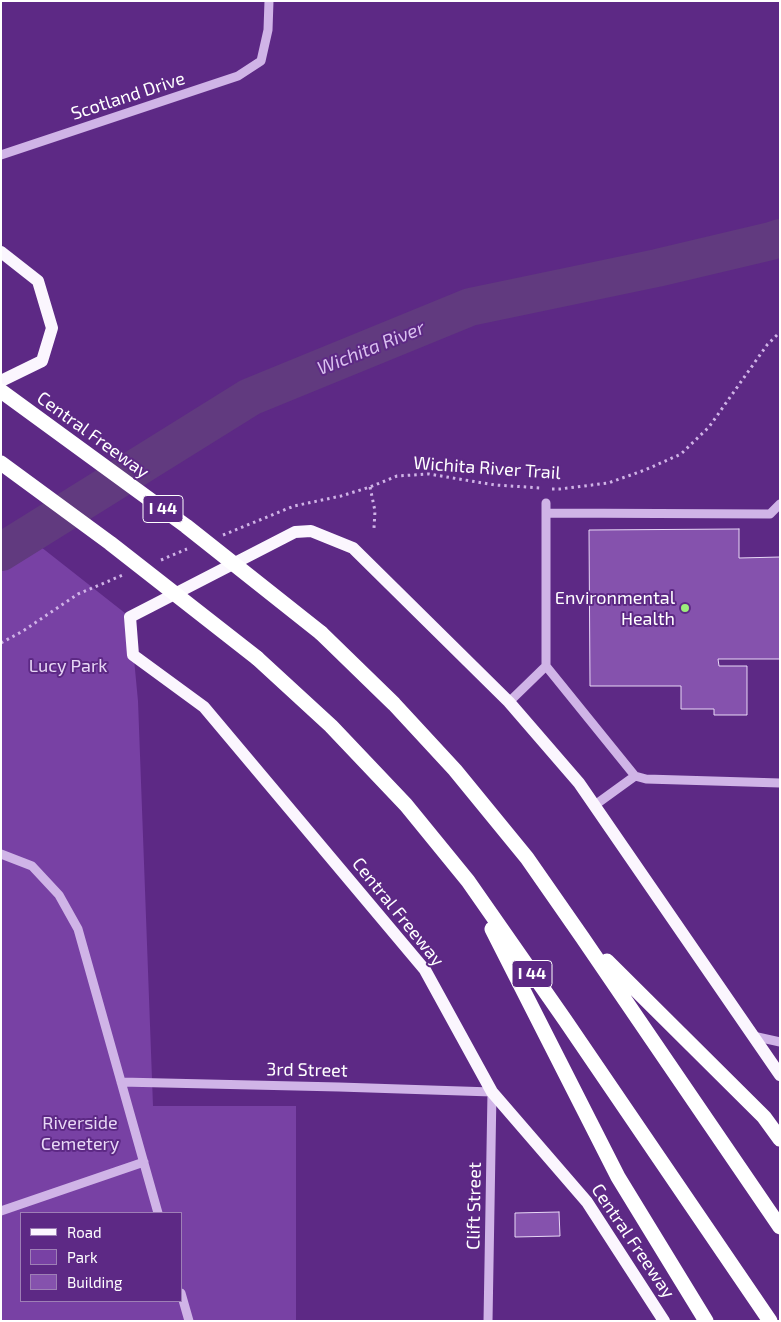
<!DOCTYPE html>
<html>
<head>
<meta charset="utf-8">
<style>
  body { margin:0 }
  #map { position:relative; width:781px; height:1322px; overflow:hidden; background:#5d2985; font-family:"Exo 2",sans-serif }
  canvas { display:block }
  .frame { position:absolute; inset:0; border:2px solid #fff; pointer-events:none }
  .legend { position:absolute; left:20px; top:1212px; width:162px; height:90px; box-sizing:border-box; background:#5d2985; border:1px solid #9e7fb6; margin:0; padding:6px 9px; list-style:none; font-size:15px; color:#fff }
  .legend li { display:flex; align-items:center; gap:10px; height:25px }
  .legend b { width:25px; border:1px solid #9e7fb6 }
</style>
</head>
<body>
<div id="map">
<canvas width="781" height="1322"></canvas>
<div class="frame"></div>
<ul class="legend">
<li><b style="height:6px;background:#fbf6fe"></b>Road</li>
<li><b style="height:14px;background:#7841a4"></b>Park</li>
<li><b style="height:14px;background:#8552ad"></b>Building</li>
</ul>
</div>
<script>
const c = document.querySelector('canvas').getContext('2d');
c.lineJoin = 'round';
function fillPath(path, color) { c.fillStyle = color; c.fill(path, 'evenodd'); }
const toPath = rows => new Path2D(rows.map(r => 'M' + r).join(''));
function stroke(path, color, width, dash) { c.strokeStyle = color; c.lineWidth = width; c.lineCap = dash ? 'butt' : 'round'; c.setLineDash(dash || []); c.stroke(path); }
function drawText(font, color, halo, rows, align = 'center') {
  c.font = font + ' "Exo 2",sans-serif'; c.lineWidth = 4; c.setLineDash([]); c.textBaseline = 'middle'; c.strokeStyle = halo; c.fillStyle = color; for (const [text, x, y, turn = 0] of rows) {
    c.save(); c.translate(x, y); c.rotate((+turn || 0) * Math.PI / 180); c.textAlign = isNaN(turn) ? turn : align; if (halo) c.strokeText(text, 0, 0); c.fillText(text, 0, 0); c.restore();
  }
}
const green = toPath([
  [27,536,130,617,138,701,153,1106,296,1106,296,1321,1,1321,1,552],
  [21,1213,181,1213,181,1301,21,1301]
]);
const river = toPath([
  [1,552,250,397,470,307,657,268,771,241,780,238]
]);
const building = toPath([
  [739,529,739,558,780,557,780,659,718,659,719,666,747,666,747,715,714,715,714,709,681,709,681,686,590,686,589,530,739,529],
  [559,1212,560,1236,515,1237,515,1213,559,1212]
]);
const path = toPath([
  [370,487,375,511,374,528],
  [552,489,560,489,608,483,645,470,681,454,709,427,767,345,780,332],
  [223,535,294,506,341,496,370,487,397,476,429,474,495,485,541,488],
  [161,560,187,549],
  [1,643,23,631,78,594,123,575]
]);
const minor = toPath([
  [1,155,238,76,261,61,268,30,269,1],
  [546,513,770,514,780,504],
  [546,666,635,776,646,779,780,783],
  [509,702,546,666,546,503],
  [595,805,635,776],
  [1,854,32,866,59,895,78,929,158,1213],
  [753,1036,780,1042],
  [121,1082,339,1087,492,1092,488,1321],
  [1,1211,144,1162],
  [181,1293,189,1321]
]);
const major = toPath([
  [1,252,38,281,52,328,42,361,1,381],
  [664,1321,587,1202,492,1092,425,970,204,707,133,655,130,617,295,532,311,531,353,548,509,702,579,783,780,1075]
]);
const highway = toPath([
  [321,633,394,704,455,770,527,858,582,937,780,1227],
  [257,658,331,726,406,805,468,881,565,1020,770,1321],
  [492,929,618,1177,706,1321],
  [607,961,764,1117,780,1139]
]);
const highwayBridge = toPath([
  [1,391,186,526,321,633],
  [1,463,110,543,257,658]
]);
const markers = [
  [685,608,5,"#9cee7c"]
];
const shields = [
  [163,509,40],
  [532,974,40]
];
const shieldNames = [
  ["I 44",163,509],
  ["I 44",532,974]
];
const streetNames = [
  ["Scotland Drive",128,96,-18],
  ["Central Freeway",93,435,36],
  ["Wichita River Trail",487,468,4],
  ["Central Freeway",398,912,51],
  ["3rd Street",307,1070,1],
  ["Clift Street",474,1206,-89],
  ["Central Freeway",633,1241,56]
];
const poiNames = [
  ["Environmental",675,598],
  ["Health",675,619]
];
const parkNames = [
  ["Lucy Park",68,666],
  ["Riverside",80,1123],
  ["Cemetery",80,1144]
];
const waterNames = [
  ["Wichita River",371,348,-22]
];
fillPath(green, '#7841a4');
stroke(river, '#613a7f', 38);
fillPath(building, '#8552ad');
stroke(building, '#e8d8f6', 1);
stroke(path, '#d0b4e7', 3, [2.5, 4]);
stroke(minor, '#d0b4e7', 9);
stroke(major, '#fbf6fe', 12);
stroke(highway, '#fff', 15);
stroke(highwayBridge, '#fff', 15);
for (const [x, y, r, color] of markers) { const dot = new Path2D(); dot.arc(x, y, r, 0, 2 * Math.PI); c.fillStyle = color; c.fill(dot); stroke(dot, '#5d2985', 2); }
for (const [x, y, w] of shields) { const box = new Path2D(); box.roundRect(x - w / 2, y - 13.5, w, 27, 4); c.fillStyle = '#5d2985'; c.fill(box); stroke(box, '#fff', 1); }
drawText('bold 16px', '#fff', null, shieldNames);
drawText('18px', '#fff', '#5d2985', streetNames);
drawText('18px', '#fff', '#5d2985', poiNames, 'right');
drawText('18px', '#e8d8f6', '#5d2985', parkNames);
drawText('italic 19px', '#d9c0ef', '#5d2985', waterNames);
</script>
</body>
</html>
